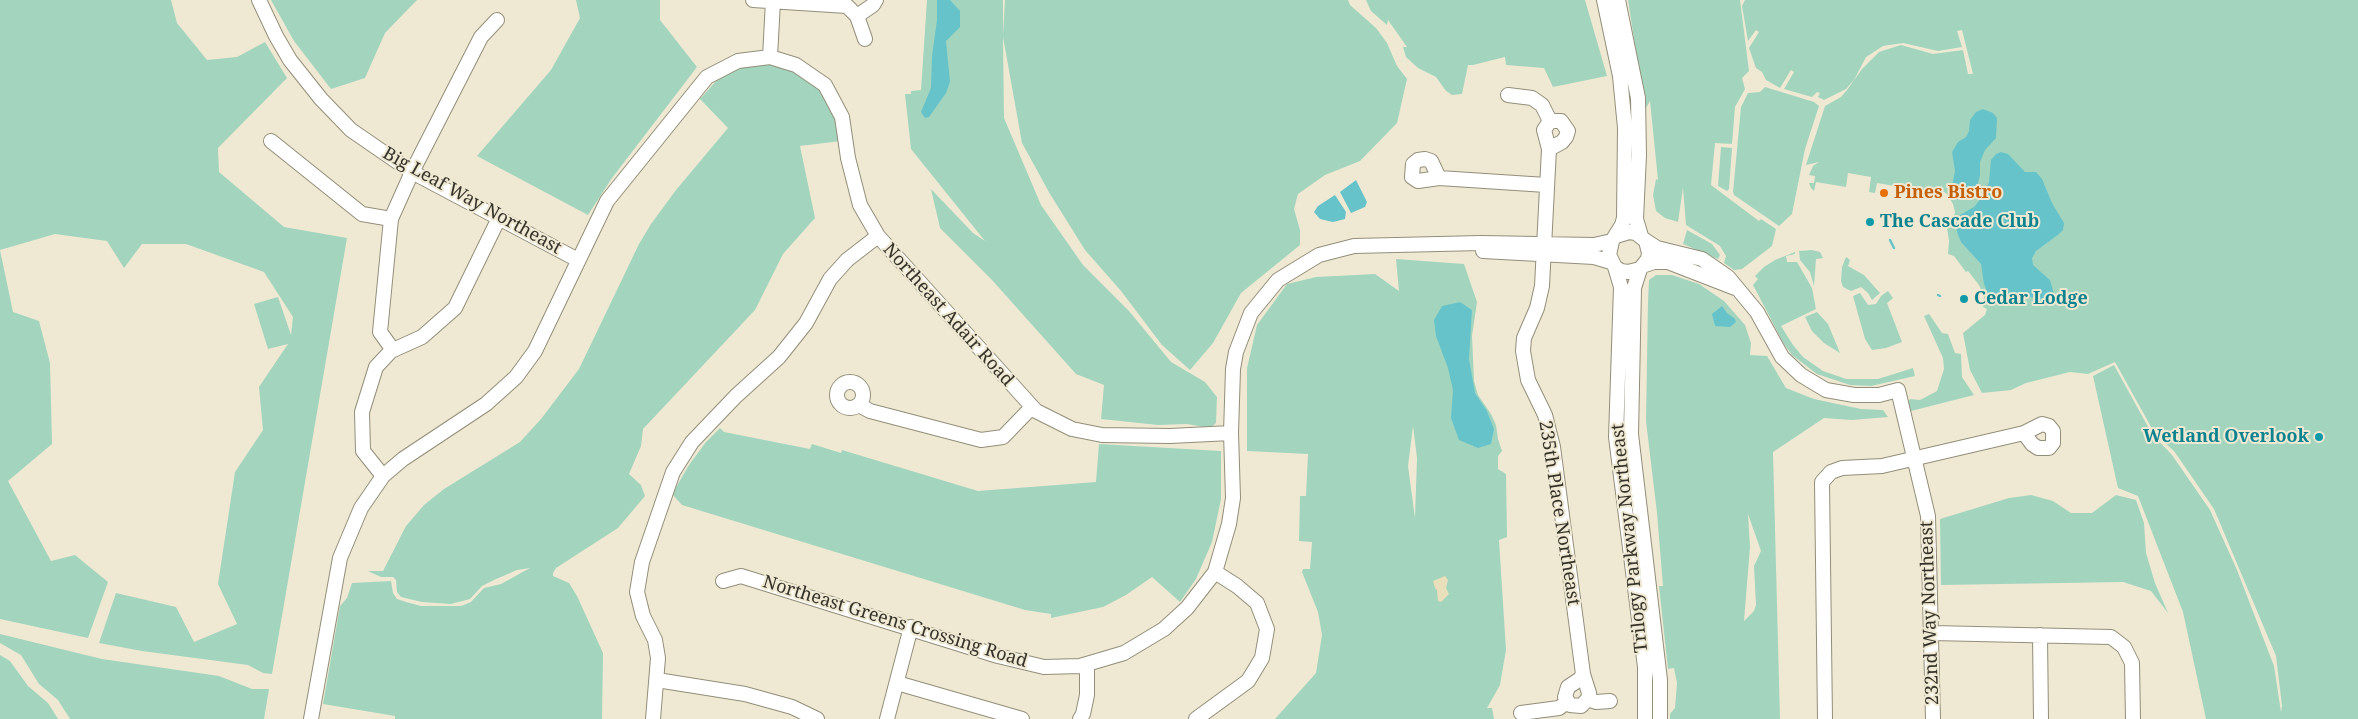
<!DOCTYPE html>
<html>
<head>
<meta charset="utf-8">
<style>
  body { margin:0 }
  canvas { display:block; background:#efe9d3 }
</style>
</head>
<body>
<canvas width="2358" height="719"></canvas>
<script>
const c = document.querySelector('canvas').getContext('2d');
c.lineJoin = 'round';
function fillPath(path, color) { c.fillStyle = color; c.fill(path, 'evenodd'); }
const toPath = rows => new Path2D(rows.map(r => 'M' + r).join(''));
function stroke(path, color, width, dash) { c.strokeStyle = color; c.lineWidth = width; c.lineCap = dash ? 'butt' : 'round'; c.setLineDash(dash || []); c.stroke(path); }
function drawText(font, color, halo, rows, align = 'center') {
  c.font = font + ' "Noto Serif",serif'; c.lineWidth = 4; c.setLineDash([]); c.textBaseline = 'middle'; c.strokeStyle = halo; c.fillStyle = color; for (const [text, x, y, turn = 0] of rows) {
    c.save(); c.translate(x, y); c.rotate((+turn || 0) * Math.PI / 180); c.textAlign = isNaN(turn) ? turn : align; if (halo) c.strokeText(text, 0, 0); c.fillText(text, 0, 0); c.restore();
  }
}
const green = toPath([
  [0,0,171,0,177,23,207,60,237,57,265,42,287,78,218,148,219,172,284,227,347,238,272,674,263,673,248,665,142,651,99,643,116,593,176,607,194,642,237,624,218,584,235,472,263,430,259,387,288,344,268,349,254,304,278,297,291,335,293,317,264,272,186,244,142,244,124,268,107,241,55,234,0,250,13,312,39,321,50,363,52,444,8,481,51,561,75,555,108,582,88,638,0,619],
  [271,0,417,0,385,33,365,78,331,89,294,41],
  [576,0,660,0,660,20,697,67,612,178,588,215,477,156,551,70,580,18],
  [927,0,1003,0,1003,35,1005,0,1348,0,1350,5,1376,28,1387,43,1397,66,1407,79,1397,123,1360,161,1325,175,1298,194,1294,209,1300,230,1300,245,1241,293,1213,343,1190,370,1162,345,1121,291,1085,250,1050,194,1022,143,1003,37,1004,118,1041,205,1083,265,1129,311,1171,362,1205,382,1217,397,1216,423,1210,428,1187,424,1158,425,1101,419,1104,385,1076,374,992,280,940,228,931,189,973,233,985,241,911,149,905,94,911,94,911,91,921,90],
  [1366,0,1585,0,1607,76,1553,87,1544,68,1506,65,1505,57,1473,65,1468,65,1462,94,1452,95,1446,91,1436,77,1418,68,1406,57,1403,47,1407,47,1388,20,1387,25,1371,11],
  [1628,0,1740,0,1749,71,1742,78,1745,89,1735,107,1732,144,1715,143,1711,185,1759,221,1761,219,1776,229,1772,246,1742,269,1734,270,1724,263,1726,256,1720,246,1686,225,1683,188,1678,222,1665,218,1656,211,1653,195,1656,179,1658,180,1650,101,1645,110],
  [1745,0,2358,0,2358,719,2206,719,2183,612,2138,496,2118,488,2093,376,2114,365,2152,434,2172,455,2210,510,2237,570,2274,666,2281,712,2282,706,2276,656,2214,509,2174,451,2155,434,2115,362,2088,374,2070,372,2026,383,2011,390,1982,393,1970,370,1963,333,1985,315,1987,309,1983,307,1984,296,1979,285,1968,271,1966,272,1954,256,1948,254,1949,241,1947,228,1953,219,1955,212,1953,204,1947,194,1941,190,1940,192,1933,190,1917,193,1904,185,1901,187,1877,183,1875,193,1869,192,1871,177,1848,173,1846,187,1816,182,1814,191,1811,188,1809,183,1814,183,1815,176,1809,175,1813,166,1819,162,1806,165,1825,106,1841,97,1847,90,1862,69,1879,52,1901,45,1933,54,1963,50,1968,74,1973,74,1962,30,1957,31,1962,47,1938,51,1903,43,1883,46,1866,57,1854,80,1846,89,1824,100,1818,97,1820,93,1817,92,1812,97,1784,89,1794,72,1791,70,1780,88,1766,80,1762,72,1756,68,1749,48,1759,32,1756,30,1748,41,1742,6],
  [772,64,784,66,816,83,833,106,841,141,800,146,815,218,783,254,755,310,643,429,641,446,629,474,641,485,645,496,618,528,556,568,553,573,553,576,569,583,577,596,603,653,602,719,395,719,395,716,323,704,340,606,347,598,352,583,391,581,393,593,397,599,406,602,421,606,461,606,471,602,484,588,501,584,530,568,517,570,494,580,482,586,470,599,451,604,422,602,401,597,397,592,396,580,393,577,381,577,368,571,383,571,406,526,424,505,444,489,520,442,541,419,579,369,639,244,651,224,676,190,728,128,700,99,717,80,736,70,751,65],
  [1765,87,1814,102,1819,106,1805,149,1792,214,1779,226,1734,195,1733,192,1741,107,1748,93,1760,92],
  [1721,147,1732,148,1729,189,1727,191,1718,186],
  [1687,230,1712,244,1720,255,1718,259,1683,244],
  [1812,250,1820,252,1823,258,1816,259,1814,286,1810,272,1800,260,1799,251],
  [1795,252,1795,254,1786,256,1787,262,1797,262,1812,288,1816,309,1781,326,1793,345,1803,357,1823,371,1846,379,1878,379,1913,368,1915,376,1871,386,1850,385,1817,374,1792,355,1784,344,1753,285,1758,279,1755,276,1764,267,1775,260],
  [1846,257,1850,260,1848,266,1864,275,1880,293,1872,300,1868,293,1861,287,1851,291,1843,287,1841,281,1842,267],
  [1396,259,1464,264,1477,302,1472,336,1474,381,1478,395,1491,414,1496,425,1498,439,1502,451,1498,456,1498,469,1506,474,1507,537,1499,540,1506,650,1500,685,1487,708,1492,708,1494,719,1275,719,1316,673,1322,635,1318,612,1302,572,1303,569,1310,569,1312,542,1299,541,1300,496,1306,496,1308,454,1247,451,1247,368,1257,325,1287,284,1316,277,1375,274,1399,291],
  [1413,426,1417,458,1415,518,1408,466],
  [1656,275,1672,275,1699,284,1724,301,1745,325,1751,343,1750,355,1767,356,1786,388,1814,399,1861,409,1883,410,1888,417,1852,420,1824,418,1773,452,1780,719,1670,719,1670,714,1675,708,1677,683,1674,668,1668,669,1659,586,1663,586,1657,513,1646,421,1648,301,1649,280],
  [1748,514,1761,551,1754,566,1756,605,1754,611,1744,621,1750,547],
  [1888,291,1893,298,1887,303,1902,342,1886,348,1872,350,1865,339,1853,296,1860,293,1868,305,1876,304,1881,296],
  [1817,312,1828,324,1840,353,1824,343,1812,331,1805,317],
  [1929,314,1942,333,1948,334,1955,353,1961,354,1962,377,1974,395,1911,411,1908,402,1910,399,1920,400,1937,391,1944,369,1943,358,1924,316],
  [720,428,724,432,810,449,812,444,841,453,842,450,978,491,1096,482,1099,444,1221,451,1221,499,1212,542,1196,579,1180,602,1152,577,1126,595,1103,607,1051,618,1051,614,1025,610,682,505,672,494,689,465,706,442],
  [2031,495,2053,501,2071,513,2092,513,2116,495,2136,500,2144,523,2146,553,2155,583,2168,613,2151,591,2123,582,1941,585,1940,519,2009,498],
  [0,634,102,659,219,676,252,689,269,689,264,719,70,719,58,700,39,684,21,655,0,643],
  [0,655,10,661,28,686,48,703,58,719,0,719]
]);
const sand = toPath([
  [1445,576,1448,580,1446,588,1449,594,1441,602,1438,601,1437,590,1435,588,1433,581]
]);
const water = toPath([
  [937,0,950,0,960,11,960,27,946,41,950,82,946,93,929,117,925,118,921,112,931,88,932,56,937,20],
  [1983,109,1993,113,1997,118,1996,138,1985,150,1980,162,1980,176,1975,192,1967,199,1957,200,1951,191,1955,171,1952,152,1958,142,1966,137,1969,131,1970,120,1976,112],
  [2001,152,2008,154,2025,172,2036,172,2042,179,2052,203,2064,223,2063,230,2059,234,2036,251,2032,258,2033,265,2050,280,2054,294,2053,298,2049,300,2030,297,2006,303,1988,294,1984,284,1981,264,1961,242,1957,232,1956,223,1960,215,1974,207,1982,197,1989,182,1991,160,1996,154],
  [1356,180,1367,202,1365,207,1351,213,1340,192],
  [1335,195,1346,212,1345,219,1333,222,1320,219,1314,212,1318,206],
  [1460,302,1472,310,1469,359,1475,393,1487,411,1494,429,1491,444,1478,448,1459,440,1451,418,1453,390,1448,368,1436,336,1434,320,1442,306],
  [1722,306,1727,313,1735,319,1736,322,1730,327,1715,326,1712,314]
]);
const stream = toPath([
  [1890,240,1894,248],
  [1938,295,1940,296],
  [1995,302,1997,299]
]);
const minor = toPath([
  [259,0,276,36,290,60,321,99,351,130,412,172,578,260],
  [753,0,847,6,857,16,865,39],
  [1604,0,1620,76,1625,128,1624,218,1622,225,1612,241,1609,255,1615,267,1621,271,1628,272,1640,269,1648,259,1649,253,1646,241,1636,233,1629,232,1616,236],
  [1618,0,1638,98,1639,155,1636,219,1641,236],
  [857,16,873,5,876,0],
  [770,57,773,1],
  [1508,95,1532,98,1542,105,1550,121],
  [271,141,362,214,391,219],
  [1549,149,1562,142,1566,137,1568,131,1561,121,1550,121,1544,130,1549,149,1542,286,1537,308,1524,338,1523,351,1528,380,1545,415,1553,447,1583,674,1580,679,1568,687,1565,697,1570,705,1581,706,1588,699,1589,693,1583,674],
  [1439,178,1431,161,1425,159,1418,160,1413,164,1412,177,1418,181,1439,178,1546,185],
  [1646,241,1657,248,1702,259,1728,277,1757,312,1782,357,1801,375,1826,390,1854,395,1879,395,1898,390,1928,516,1933,719],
  [1483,251,1594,257,1611,262],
  [1645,265,1654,262,1668,262,1735,288],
  [1615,267,1621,287,1616,437,1645,667,1645,719],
  [1640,269,1634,288,1631,434,1660,680,1660,719],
  [393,350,380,332,391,219,412,172,481,37,497,20],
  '837 395a13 13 0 1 1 26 0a13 13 0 1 1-26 0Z',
  [859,405,870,411,981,440,1003,437,1031,408],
  [383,476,363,451,362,412,376,367,391,351,422,337,455,308,499,218],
  [723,581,741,576,998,656,1044,667,1080,666,1124,653,1164,629,1187,608,1215,572,1229,524,1233,498,1231,433,1233,369,1236,352,1251,313,1278,280,1319,255,1354,246,1481,243,1594,245,1612,241],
  [1932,633,2111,637,2124,647,2132,663,2133,719],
  [2040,635,2041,719],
  [657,680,745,694,792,707,817,719],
  [897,683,1022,719],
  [1588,699,1596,702,1610,701],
  [1521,713,1559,708,1567,702],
  [311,719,340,558,361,508,383,476,403,459,486,404,516,377,535,351,607,201,707,77,738,61,770,57,796,65,825,85,842,117,848,158,860,205,878,236,1036,411,1072,429,1102,435,1170,436,1231,433],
  [653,719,658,658,655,640,643,616,637,592,642,562,673,472,692,442,736,396,779,357,806,323,830,279,847,260,878,236],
  [887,719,911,627],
  [1080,719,1083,714,1087,695,1087,664],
  [1196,719,1248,681,1262,658,1267,629,1257,603,1237,586,1215,572],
  [1825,719,1822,482,1831,472,1842,468,1882,466,2024,433,2042,424,2049,426,2053,431,2053,443,2049,448,2038,448,2032,444,2024,433]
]);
const markers = [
  [1884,193,5,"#e8710a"],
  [1870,222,5,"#0f9aa8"],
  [1964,299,5,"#0f9aa8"],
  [2319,437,5,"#0f9aa8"]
];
const foodNames = [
  ["Pines Bistro",1894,193]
];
const streetNames = [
  ["Big Leaf Way Northeast",472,201,29],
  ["Northeast Adair Road",948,315,48],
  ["235th Place Northeast",1559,513,81],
  ["Trilogy Parkway Northeast",1630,538,-96],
  ["232nd Way Northeast",1930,613,-92],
  ["Northeast Greens Crossing Road",895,622,17]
];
const cultureNames = [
  ["The Cascade Club",1880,222],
  ["Cedar Lodge",1974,299],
  ["Wetland Overlook",2309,437,"right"]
];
fillPath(green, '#a3d5be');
fillPath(sand, '#e9e0bb');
fillPath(water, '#67c3ca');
stroke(stream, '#67c3ca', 2.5);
stroke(minor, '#938e79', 16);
stroke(minor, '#fff', 14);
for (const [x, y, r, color] of markers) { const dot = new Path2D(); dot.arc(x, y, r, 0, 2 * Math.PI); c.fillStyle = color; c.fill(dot); stroke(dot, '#efe9d3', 2); }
drawText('bold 18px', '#c56008', '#efe9d3', foodNames, 'left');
drawText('18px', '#333128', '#efe9d3', streetNames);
drawText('bold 18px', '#0d838f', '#efe9d3', cultureNames, 'left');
</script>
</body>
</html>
